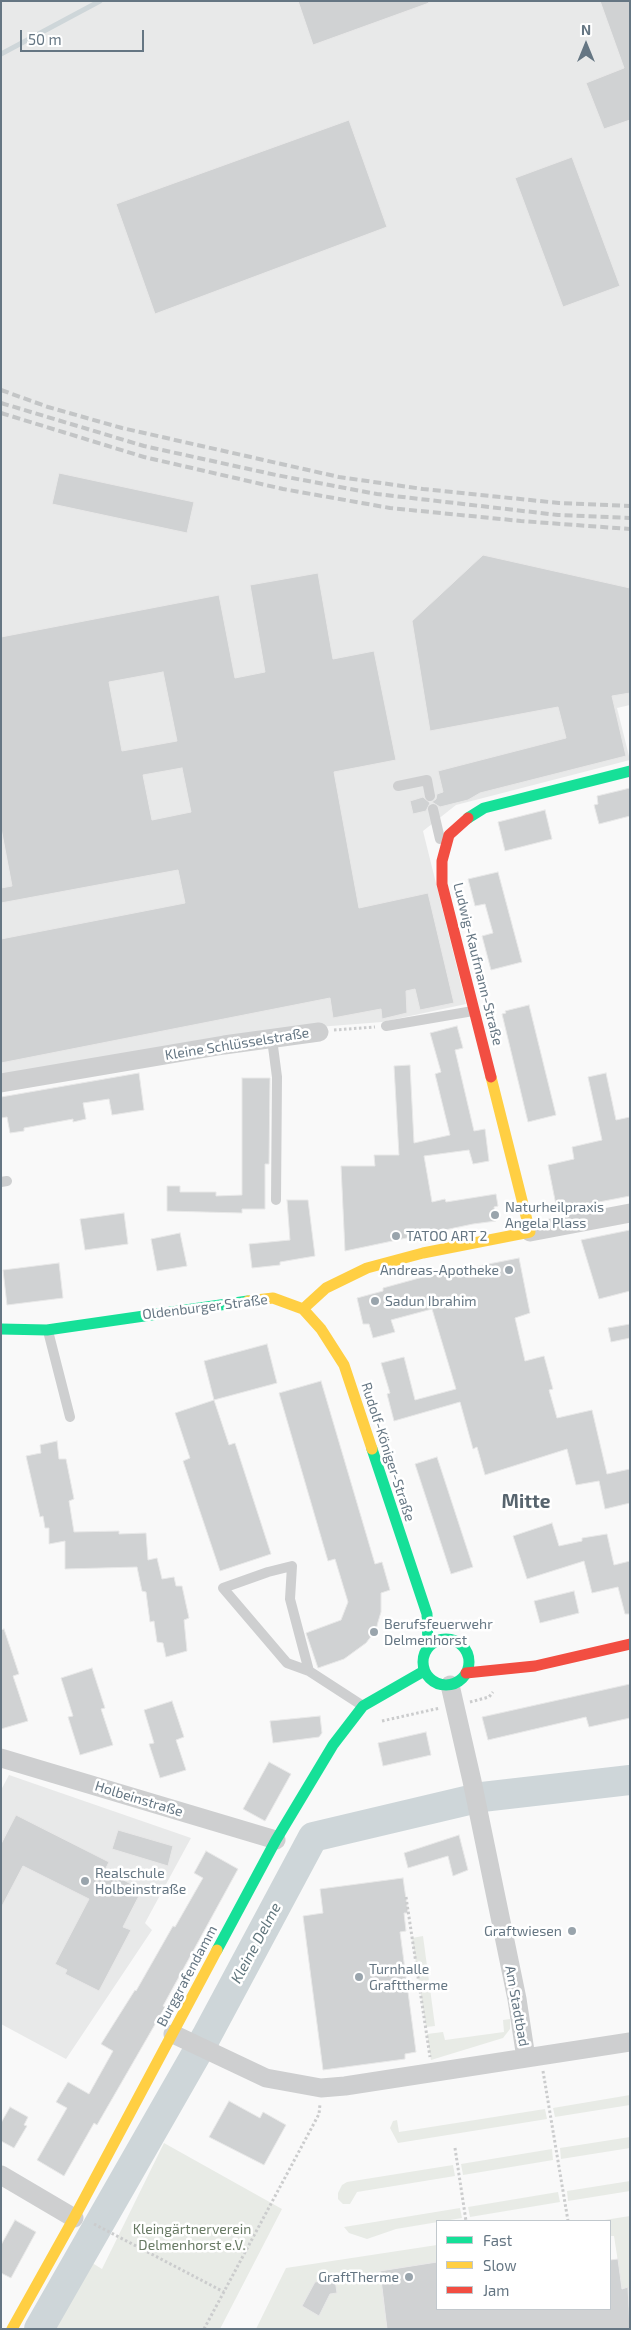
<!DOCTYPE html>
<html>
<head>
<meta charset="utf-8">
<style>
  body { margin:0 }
  #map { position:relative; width:631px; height:2330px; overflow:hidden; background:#f9f9f9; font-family:"Exo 2",sans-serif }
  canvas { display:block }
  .frame { position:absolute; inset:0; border:2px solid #657683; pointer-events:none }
  .legend { position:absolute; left:436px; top:2220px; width:175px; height:90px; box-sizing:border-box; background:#fff; border:1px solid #c1c8cd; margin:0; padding:6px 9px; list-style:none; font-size:15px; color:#657683 }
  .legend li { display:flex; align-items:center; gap:10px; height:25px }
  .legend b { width:25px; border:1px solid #c1c8cd }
  .north { position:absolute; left:561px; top:20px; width:50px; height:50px; -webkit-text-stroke:4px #fff; paint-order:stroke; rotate:0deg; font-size:14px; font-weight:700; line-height:20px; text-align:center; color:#657683 }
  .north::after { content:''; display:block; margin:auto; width:18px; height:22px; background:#657683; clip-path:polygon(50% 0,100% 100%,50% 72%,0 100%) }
  .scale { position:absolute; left:20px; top:30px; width:124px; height:22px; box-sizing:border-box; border:2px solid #657683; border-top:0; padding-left:6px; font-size:15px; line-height:18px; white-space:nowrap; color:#657683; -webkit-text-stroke:4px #fff; paint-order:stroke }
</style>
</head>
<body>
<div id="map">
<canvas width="631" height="2330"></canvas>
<div class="frame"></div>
<ul class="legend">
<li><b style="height:6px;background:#16e098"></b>Fast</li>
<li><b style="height:6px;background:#ffcf43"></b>Slow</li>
<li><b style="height:6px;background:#f24e42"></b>Jam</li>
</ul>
<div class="north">N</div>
<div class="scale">50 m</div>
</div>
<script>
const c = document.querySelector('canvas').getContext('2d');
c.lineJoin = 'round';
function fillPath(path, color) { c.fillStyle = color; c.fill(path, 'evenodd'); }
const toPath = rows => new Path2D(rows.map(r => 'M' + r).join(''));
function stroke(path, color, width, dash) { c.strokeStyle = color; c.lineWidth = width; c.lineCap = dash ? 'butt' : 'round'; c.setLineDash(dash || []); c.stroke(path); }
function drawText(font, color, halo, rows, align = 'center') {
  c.font = font + ' "Exo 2",sans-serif'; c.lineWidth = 5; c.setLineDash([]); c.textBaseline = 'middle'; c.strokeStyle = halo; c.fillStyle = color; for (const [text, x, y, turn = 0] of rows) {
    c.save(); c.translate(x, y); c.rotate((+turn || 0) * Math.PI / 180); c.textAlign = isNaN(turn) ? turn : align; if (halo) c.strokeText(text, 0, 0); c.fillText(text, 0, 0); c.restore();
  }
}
const built = toPath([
  [1,1,630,1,630,705,617,708,630,760,456,805,423,831,466,1004,382,1022,318,1027,1,1077],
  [9,1775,191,1838,145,1923,152,1930,66,2059,1,2024,1,1790]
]);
const green = toPath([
  [423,1936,435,2026,426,2027,412,1938],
  [510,2019,510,2029,503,2038,431,2060,427,2034,443,2032,445,2040,504,2032,503,2020],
  [630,2095,630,2105,555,2117,553,2108],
  [545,2109,547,2119,398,2143,390,2128,393,2121,397,2120,399,2132],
  [630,2137,630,2148,561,2159,560,2148],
  [164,2143,282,2209,220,2329,55,2329,89,2261,102,2269],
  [552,2149,553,2160,463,2175,461,2164],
  [453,2165,455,2176,357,2192,350,2204,343,2204,338,2199,338,2193,342,2185,347,2182],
  [630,2181,630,2191,568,2201,567,2191],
  [558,2192,560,2202,470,2217,468,2207],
  [460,2208,462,2218,396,2229,367,2239,349,2233,344,2227],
  [630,2216,630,2298,628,2288,622,2288,614,2236,610,2236,610,2221,598,2221],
  [437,2245,437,2262,380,2271,387,2329,256,2329,286,2268]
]);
const stream = toPath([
  [1,54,100,1]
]);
const river = toPath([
  [39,2329,206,2037,313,1837,482,1797,630,1780]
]);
const building = toPath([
  [298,1,428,1,429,3,313,45,298,1],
  [600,1,630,1,630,120,604,129,586,83,624,68,600,1],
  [349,120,387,227,155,314,116,204,349,120],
  [572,157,620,286,563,307,515,178,572,157],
  [59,473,194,502,187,533,52,504,59,473],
  [483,555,630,588,630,693,612,696,626,756,480,793,468,800,440,807,432,802,436,799,437,794,443,792,438,771,566,738,558,707,430,731,412,621,483,555],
  [318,573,333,659,374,651,396,760,334,772,359,908,428,893,454,1003,420,1010,415,989,406,991,407,1013,382,1019,381,1009,333,1018,330,998,1,1063,1,939,185,903,178,870,1,903,1,888,12,886,1,828,1,637,219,595,235,678,265,672,250,585,318,573],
  [163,672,177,741,122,751,109,682,163,672],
  [182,768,191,812,152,820,143,775,182,768],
  [630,788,630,816,599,824,594,805,598,804,597,796,630,788],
  [423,797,430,803,426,811,413,814,410,801,423,797],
  [545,810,552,839,505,851,498,822,545,810],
  [498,872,522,962,491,970,482,936,493,933,485,904,475,906,468,879,498,872],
  [529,1005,556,1115,528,1122,502,1014,506,1013,505,1011,529,1005],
  [457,1026,463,1048,455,1050,474,1131,485,1129,489,1161,473,1164,469,1150,424,1156,432,1202,445,1199,446,1202,496,1194,498,1206,494,1207,496,1221,473,1224,345,1251,341,1166,375,1166,374,1155,399,1155,394,1066,410,1065,414,1143,450,1135,435,1074,441,1072,430,1033,457,1026],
  [139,1073,144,1110,112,1115,109,1099,83,1103,86,1119,73,1122,73,1119,24,1128,24,1131,10,1133,7,1117,1,1118,1,1097,139,1073],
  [606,1073,616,1120,630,1117,630,1196,557,1210,548,1165,574,1159,572,1147,602,1140,588,1077,606,1073],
  [242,1078,270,1078,269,1164,265,1164,265,1209,242,1209,242,1213,167,1211,167,1186,180,1186,180,1192,216,1192,216,1196,242,1195,242,1078],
  [287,1200,308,1200,315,1256,280,1262,280,1265,252,1268,249,1244,290,1240,287,1200],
  [124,1213,128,1244,85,1250,80,1219,124,1213],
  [630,1230,630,1291,599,1299,581,1240,630,1230],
  [180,1233,187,1266,157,1271,151,1239,180,1233],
  [519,1258,530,1313,515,1318,525,1361,544,1356,553,1389,549,1390,557,1418,592,1410,607,1474,630,1469,630,1503,605,1509,599,1481,576,1485,567,1449,485,1475,477,1447,473,1449,460,1402,394,1421,387,1394,390,1393,381,1363,404,1357,415,1400,456,1389,432,1309,391,1320,395,1332,373,1338,369,1324,363,1324,357,1298,383,1291,383,1288,423,1277,519,1258],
  [59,1263,63,1298,7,1305,3,1270,59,1263],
  [630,1324,630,1338,611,1342,608,1328,630,1324],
  [267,1344,277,1383,214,1400,204,1361,267,1344],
  [321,1381,375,1564,382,1562,390,1590,381,1593,381,1612,378,1622,376,1630,366,1643,344,1659,318,1668,306,1633,341,1620,348,1602,335,1559,328,1561,279,1393,321,1381],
  [214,1400,229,1445,235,1443,271,1554,220,1571,183,1461,190,1458,175,1413,214,1400],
  [57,1441,59,1459,66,1459,74,1499,69,1501,74,1532,119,1531,119,1534,146,1533,148,1560,157,1558,162,1579,174,1577,176,1586,182,1586,189,1618,184,1620,187,1651,166,1657,163,1643,157,1642,154,1621,150,1622,146,1592,142,1591,137,1567,65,1569,65,1541,49,1544,49,1528,45,1528,43,1516,40,1517,26,1456,41,1453,40,1445,57,1441],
  [437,1457,473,1567,451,1574,415,1464,437,1457],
  [552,1523,559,1546,582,1541,582,1538,607,1534,614,1565,630,1561,630,1614,625,1614,618,1587,592,1593,584,1561,527,1579,513,1536,552,1523],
  [574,1591,579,1613,540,1623,534,1601,574,1591],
  [4,1629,19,1674,13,1676,28,1721,1,1729,1,1630,4,1629],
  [92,1668,105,1708,101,1709,113,1745,80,1755,68,1717,73,1716,61,1678,92,1668],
  [630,1684,630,1718,589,1727,586,1717,488,1740,482,1717,630,1684],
  [172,1701,184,1737,176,1740,186,1770,160,1778,149,1744,154,1743,144,1710,172,1701],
  [320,1716,322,1733,319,1737,273,1743,270,1721,320,1716],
  [426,1732,431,1755,383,1766,378,1743,426,1732],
  [269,1762,291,1774,265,1821,243,1809,269,1762],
  [16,1815,109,1862,105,1870,142,1890,123,1927,131,1930,99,1991,65,1974,67,1970,55,1964,89,1899,23,1866,1,1908,1,1844,16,1815],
  [118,1830,173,1846,168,1866,112,1849,118,1830],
  [459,1835,468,1870,453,1876,448,1856,408,1868,404,1853,459,1835],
  [206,1851,238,1869,163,2006,165,2007,97,2125,94,2123,64,2176,37,2160,67,2108,56,2102,68,2082,89,2094,113,2051,101,2044,135,1990,136,1991,173,1926,175,1927,203,1878,194,1873,206,1851],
  [403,1878,408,1913,404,1913,406,1931,400,1932,416,2052,405,2054,405,2059,323,2070,303,1916,323,1913,320,1889,403,1878],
  [229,2101,260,2118,263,2112,286,2125,264,2165,209,2137,229,2101],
  [10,2107,28,2117,24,2125,27,2126,14,2148,1,2141,1,2123,10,2107],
  [15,2220,36,2232,11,2278,1,2273,1,2245,15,2220],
  [618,2259,622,2289,628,2287,630,2329,387,2329,380,2271,437,2262,437,2309,610,2309,610,2260,618,2259],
  [335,2279,337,2293,330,2294,319,2316,302,2306,315,2282,335,2279]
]);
const path = toPath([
  [334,1030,375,1027],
  [470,1702,489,1697,493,1692],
  [382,1721,440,1708],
  [406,1897,430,2057],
  [543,2071,568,2221],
  [455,2148,466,2221],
  [94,2224,224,2292],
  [204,2329,319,2114,320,2104]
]);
const lane = toPath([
  [398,786,427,780,430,796],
  [433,809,440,839],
  [386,1026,473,1011],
  [272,1039,277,1077,276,1200],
  [1,1182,7,1181],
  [48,1331,70,1417],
  [309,1671,287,1663,223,1588,268,1572,292,1566,290,1599,309,1671,363,1706]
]);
const street = toPath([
  [1,1083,224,1045,319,1032],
  [530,1232,630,1213],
  [450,1685,472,1781,517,1999,526,2058],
  [1,1758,276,1840],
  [173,2034,266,2078,321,2088,345,2086,630,2042],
  [1,2175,74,2218]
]);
const fast = toPath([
  [468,818,484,808,630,771],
  [1,1329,47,1330,248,1301],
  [372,1449,427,1614,428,1647],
  '423 1662a23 23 0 1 1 46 0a23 23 0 1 1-46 0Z',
  [217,1950,276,1840,333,1745,363,1706,424,1671]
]);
const slow = toPath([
  [248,1301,273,1298,303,1309,321,1329,344,1365,372,1449],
  [303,1309,326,1288,367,1268,423,1253,530,1232,491,1077],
  [12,2329,74,2218,217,1950]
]);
const jam = toPath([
  [468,818,449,835,442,861,442,884,491,1077],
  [466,1673,535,1666,630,1644]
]);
const rail = toPath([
  [1,390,48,407,122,428,339,477,423,489,559,503,630,506],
  [1,403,144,446,276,475,377,494,558,515,630,518],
  [1,413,144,457,283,489,390,508,521,521,630,529]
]);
const markers = [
  [495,1215,5,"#99a4ac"],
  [396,1236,5,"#99a4ac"],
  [509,1270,5,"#99a4ac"],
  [375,1301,5,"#99a4ac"],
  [374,1632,5,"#99a4ac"],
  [85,1881,5,"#99a4ac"],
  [572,1931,5,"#99a4ac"],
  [359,1977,5,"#99a4ac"],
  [409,2277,5,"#99a4ac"]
];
const streetNames = [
  ["Ludwig-Kaufmann-Straße",478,964,76],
  ["Kleine Schlüsselstraße",237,1044,-9],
  ["Oldenburger Straße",205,1307,-7],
  ["Rudolf-Königer-Straße",388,1452,72],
  ["Holbeinstraße",139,1799,17],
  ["Burggrafendamm",187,1976,-62],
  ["Am Stadtbad",517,2006,80]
];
const poiNames = [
  ["Naturheilpraxis",505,1207],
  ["Angela Plass",505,1223],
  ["TATOO ART 2",406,1236],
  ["Andreas-Apotheke",499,1270,"right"],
  ["Sadun Ibrahim",385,1301],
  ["Berufsfeuerwehr",384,1624],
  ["Delmenhorst",384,1640],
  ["Realschule",95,1873],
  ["Holbeinstraße",95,1889],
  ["Graftwiesen",562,1931,"right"],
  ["Turnhalle",369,1969],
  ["Grafttherme",369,1985],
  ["GraftTherme",399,2277,"right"]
];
const parkNames = [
  ["Kleingärtnerverein",192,2229],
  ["Delmenhorst e.V.",192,2245]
];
const waterNames = [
  ["Kleine Delme",256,1943,-62]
];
const districtNames = [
  ["Mitte",526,1502]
];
fillPath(built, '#e8e9e9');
fillPath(green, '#e8ebe6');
stroke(stream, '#ced6d9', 5);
stroke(river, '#ced6d9', 30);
fillPath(building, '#d0d2d3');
stroke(building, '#e8e8e8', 1);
stroke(path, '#cbcccd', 3, [2.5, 2.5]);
stroke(lane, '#cecfd0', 10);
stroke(street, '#cecfd0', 19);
stroke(fast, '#16e098', 11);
stroke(slow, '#ffcf43', 11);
stroke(jam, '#f24e42', 11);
stroke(rail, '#c3c5c6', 4, [8, 4]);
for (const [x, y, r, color] of markers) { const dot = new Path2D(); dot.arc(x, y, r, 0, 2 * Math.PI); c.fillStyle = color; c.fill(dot); stroke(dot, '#fff', 2); }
drawText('14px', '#657683', '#fff', streetNames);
drawText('14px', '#657683', '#fff', poiNames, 'left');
drawText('14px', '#687a64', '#fff', parkNames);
drawText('italic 15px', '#60757c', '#fff', waterNames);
drawText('bold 19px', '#57646e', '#fff', districtNames);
</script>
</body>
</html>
